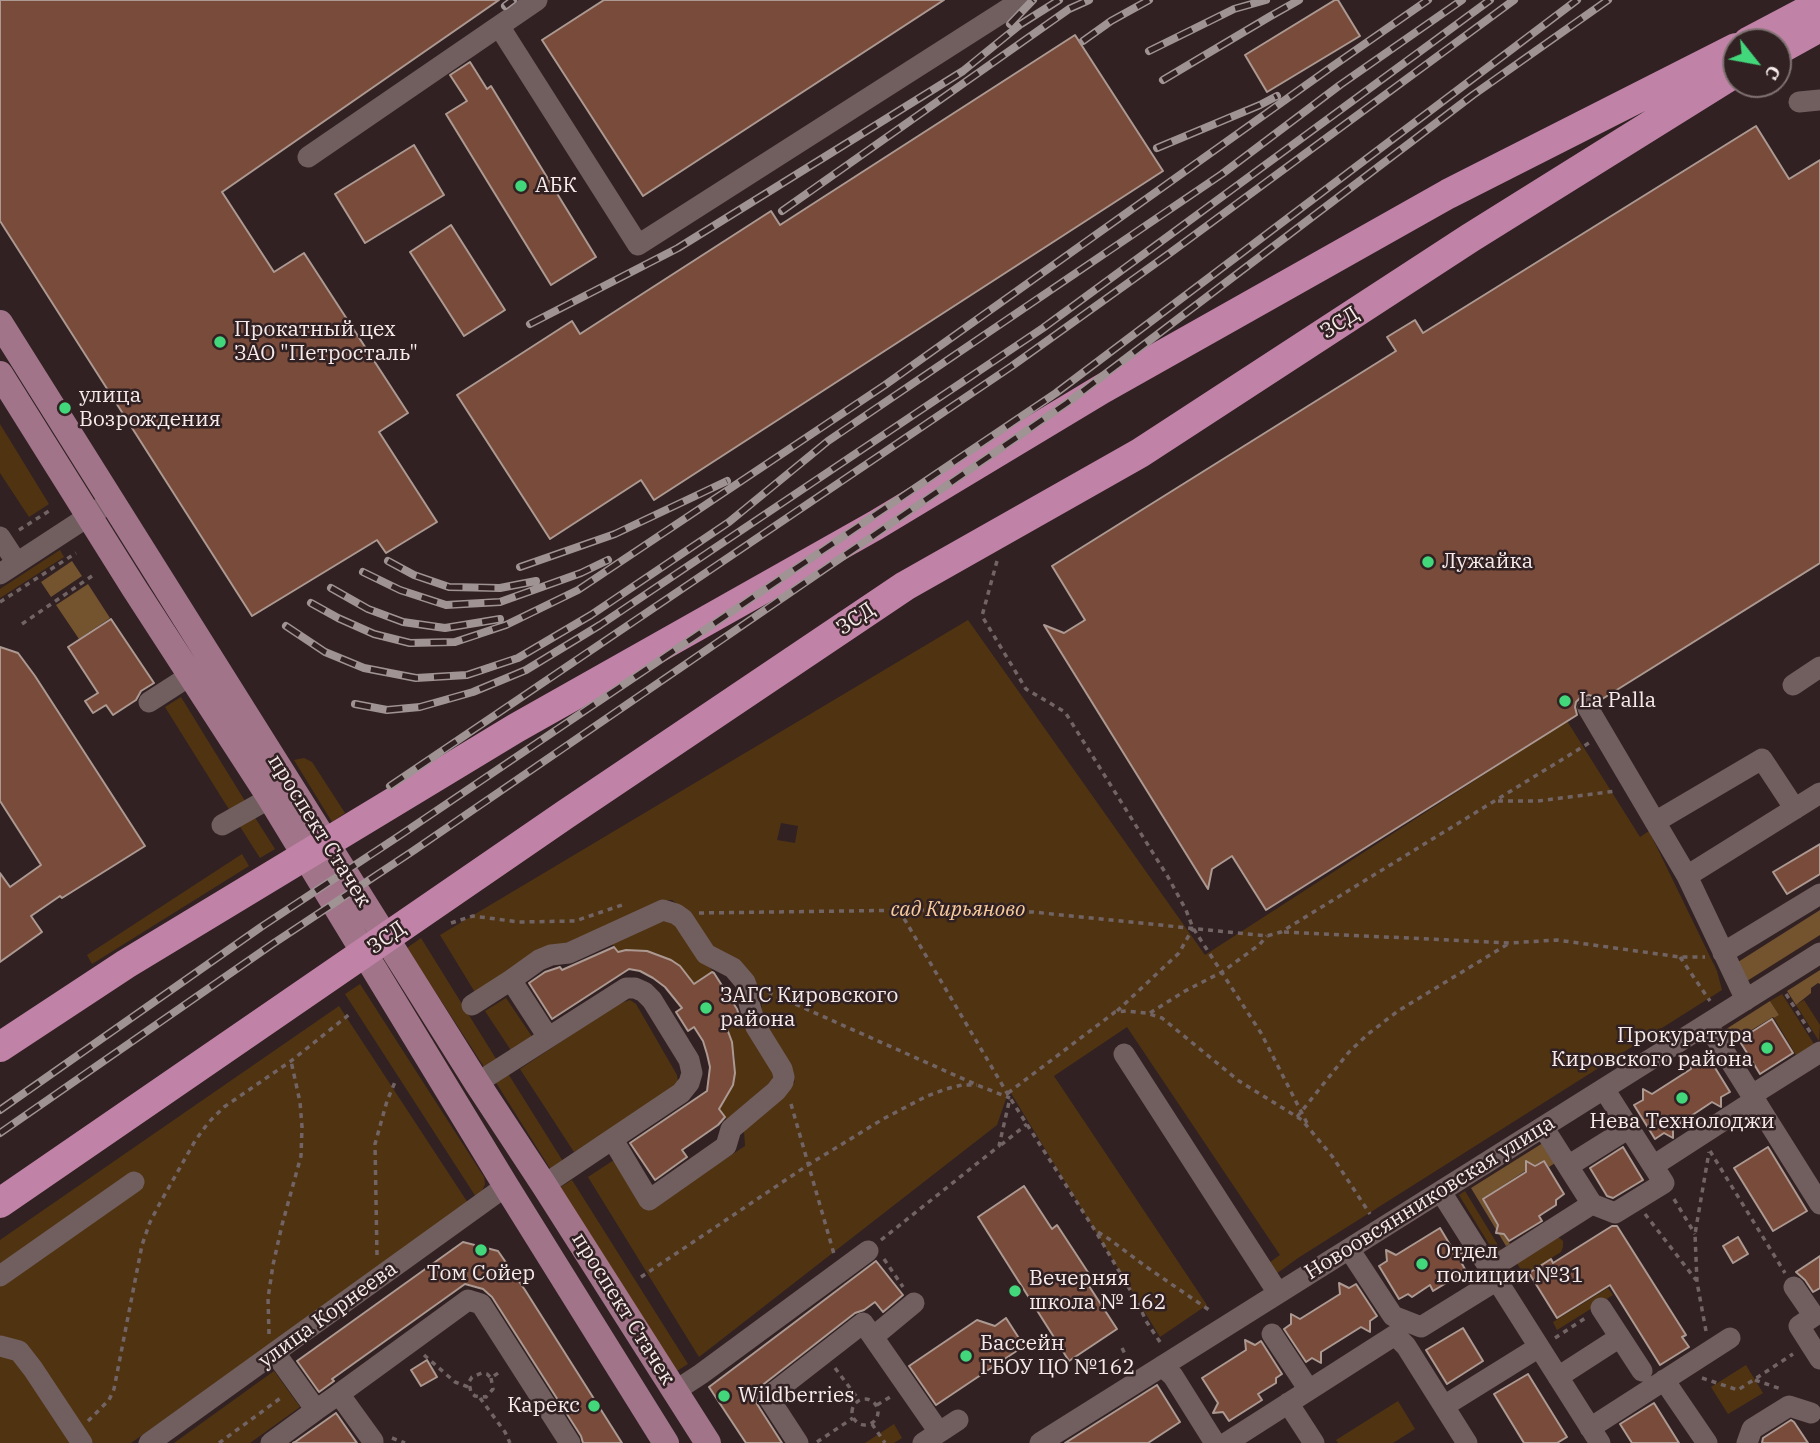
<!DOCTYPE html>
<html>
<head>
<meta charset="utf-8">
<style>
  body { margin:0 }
  #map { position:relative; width:1820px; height:1443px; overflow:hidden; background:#312122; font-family:"IBM Plex Serif",serif }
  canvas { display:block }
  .north { position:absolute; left:1722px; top:28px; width:70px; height:70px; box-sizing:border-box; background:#312122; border:2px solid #807172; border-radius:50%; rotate:121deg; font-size:19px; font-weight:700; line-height:28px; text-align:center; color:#f6eaeb }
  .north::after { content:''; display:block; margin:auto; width:24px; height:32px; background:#42d77b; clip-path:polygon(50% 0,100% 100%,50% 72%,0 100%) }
</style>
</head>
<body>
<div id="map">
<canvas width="1820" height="1443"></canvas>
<div class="north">С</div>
</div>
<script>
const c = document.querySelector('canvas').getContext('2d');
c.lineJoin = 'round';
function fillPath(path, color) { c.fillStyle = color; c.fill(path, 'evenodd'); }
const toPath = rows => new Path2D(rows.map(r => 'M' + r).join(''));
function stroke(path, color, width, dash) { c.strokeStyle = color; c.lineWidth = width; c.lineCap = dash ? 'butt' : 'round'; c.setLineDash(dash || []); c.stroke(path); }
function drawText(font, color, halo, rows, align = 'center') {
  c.font = font + ' "IBM Plex Serif",serif'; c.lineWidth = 5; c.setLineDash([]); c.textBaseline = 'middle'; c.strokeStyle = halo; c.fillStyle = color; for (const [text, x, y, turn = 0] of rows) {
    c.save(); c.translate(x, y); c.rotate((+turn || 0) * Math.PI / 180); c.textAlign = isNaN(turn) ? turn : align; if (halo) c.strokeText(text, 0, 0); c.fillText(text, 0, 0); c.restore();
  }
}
const green = toPath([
  [0,424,49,504,29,517,0,473],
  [60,550,64,557,0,598,0,589],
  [968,620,1205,955,1567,721,1640,837,1649,831,1717,971,1722,990,1298,1258,1272,1277,1266,1265,1280,1255,1127,1027,1054,1076,1207,1305,1160,1337,1009,1090,997,1125,699,1357,588,1177,617,1158,648,1209,745,1146,744,1130,795,1082,763,1026,761,997,741,970,718,953,681,907,672,900,659,901,476,994,440,935],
  [781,823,798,826,795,843,777,840],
  [181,697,245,801,230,811,165,707],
  [304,758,312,762,345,813,332,822,294,760],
  [254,816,275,849,260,858,239,825],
  [242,854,249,866,92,964,87,955],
  [660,918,680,920,713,972,694,984,680,966,671,960,647,951,627,950,618,952,609,939],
  [421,938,498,1062,486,1070,407,948],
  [360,984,484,1177,485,1184,482,1191,476,1197,345,994],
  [1782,994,1814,1044,1796,1055,1774,1018,1779,1015,1770,1001],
  [506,998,533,1038,512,1052,485,1011],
  [630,1000,636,1004,677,1075,678,1082,673,1090,574,1152,520,1069,616,1005],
  [1804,1000,1820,1025,1819,1041,1796,1005],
  [339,1006,468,1203,131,1443,0,1443,0,1240],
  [742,1016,773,1062,775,1078,727,1120,719,1109,732,1085,735,1058,732,1042,726,1026],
  [507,1072,564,1163,551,1170,495,1081],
  [572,1180,688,1364,675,1372,559,1188],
  [1465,1191,1501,1250,1495,1254,1459,1195],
  [1558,1237,1563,1241,1563,1247,1561,1252,1524,1275,1515,1260],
  [1608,1288,1613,1295,1557,1330,1553,1322],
  [1746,1365,1763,1393,1728,1414,1711,1387],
  [274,1371,300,1407,250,1443,174,1443],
  [1398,1401,1415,1429,1393,1443,1338,1443,1336,1440],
  [894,1424,902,1438,894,1443,865,1443]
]);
const forest = toPath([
  [72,561,82,576,51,597,41,582],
  [88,584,110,618,79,639,56,605],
  [1820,910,1820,935,1747,981,1738,962],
  [1820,970,1820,984,1818,983,1811,988,1811,993,1796,1005,1787,991],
  [1770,1001,1779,1015,1774,1018,1773,1017,1727,1045,1720,1033],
  [1546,1141,1558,1161,1549,1167,1544,1160,1535,1165,1531,1163,1525,1166,1525,1171,1482,1199,1497,1225,1497,1228,1500,1234,1503,1234,1510,1244,1506,1246,1471,1188]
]);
const building = toPath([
  [0,0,499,0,222,192,274,272,304,253,408,413,379,432,437,522,386,553,377,540,252,616,0,221,0,0],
  [604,0,944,0,643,196,542,40,604,0],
  [1335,0,1338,0,1360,36,1267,92,1245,55,1335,0],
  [1075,35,1163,171,654,500,641,480,550,539,457,395,572,321,580,334,771,211,780,225,1075,35],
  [470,62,487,89,491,86,596,257,551,285,446,114,467,101,450,75,470,62],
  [1756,126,1789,179,1820,160,1820,563,1599,701,1595,697,1589,695,1581,697,1576,702,1575,707,1577,715,1266,910,1232,856,1212,869,1208,889,1044,625,1064,633,1085,620,1052,566,1396,351,1387,337,1415,320,1423,333,1756,126],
  [414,145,444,195,365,243,335,194,414,145],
  [451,225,505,310,464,336,410,252,451,225],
  [111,619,154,683,141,691,136,700,113,715,106,705,93,713,85,701,98,693,68,647,111,619],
  [0,647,18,653,35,676,145,846,62,898,60,896,31,916,42,932,0,962,0,873,10,887,41,865,0,801,0,647],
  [1820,844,1820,874,1787,894,1773,872,1820,844],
  [614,947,618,952,626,950,647,951,671,960,680,966,694,984,712,972,714,973,737,1009,740,1018,726,1026,732,1042,735,1073,733,1085,719,1109,725,1117,718,1125,682,1150,687,1157,655,1180,630,1143,707,1091,710,1067,707,1054,703,1041,694,1027,688,1031,676,1012,682,1008,665,987,653,978,640,971,629,969,552,1019,529,983,545,972,560,967,562,970,614,947],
  [1772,1019,1793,1053,1760,1074,1739,1040,1772,1019],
  [1691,1058,1700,1063,1709,1058,1730,1092,1721,1097,1721,1107,1712,1102,1673,1128,1673,1138,1664,1133,1655,1139,1634,1105,1643,1100,1643,1089,1652,1094,1691,1069,1691,1058],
  [1623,1147,1643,1180,1613,1198,1607,1196,1590,1168,1623,1147],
  [1768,1147,1807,1211,1773,1231,1734,1168,1768,1147],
  [1526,1161,1535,1166,1544,1161,1564,1194,1556,1200,1556,1205,1539,1216,1542,1221,1509,1241,1504,1234,1496,1233,1498,1225,1483,1199,1526,1172,1526,1161],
  [1024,1186,1052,1229,1057,1225,1095,1283,1089,1286,1117,1329,1069,1361,978,1217,1024,1186],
  [1612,1226,1617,1226,1686,1335,1682,1337,1689,1347,1660,1365,1610,1285,1557,1318,1529,1273,1551,1259,1553,1263,1612,1226],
  [1440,1228,1455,1253,1464,1253,1465,1255,1461,1262,1466,1271,1433,1291,1430,1285,1412,1297,1408,1294,1399,1299,1379,1266,1387,1261,1386,1250,1396,1255,1440,1228],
  [1738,1237,1748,1254,1733,1263,1723,1246,1738,1237],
  [463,1242,498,1251,525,1290,622,1443,583,1443,581,1436,492,1297,483,1289,465,1284,332,1379,334,1381,319,1392,297,1361,463,1242],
  [1820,1256,1820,1288,1813,1292,1805,1280,1796,1272,1820,1256],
  [876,1261,903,1295,883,1312,875,1302,864,1310,855,1313,760,1387,756,1392,757,1404,782,1443,746,1443,709,1387,876,1261],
  [1339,1283,1349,1288,1356,1284,1377,1316,1370,1321,1370,1332,1361,1327,1321,1352,1321,1363,1312,1358,1306,1362,1284,1329,1291,1324,1291,1314,1300,1319,1340,1294,1339,1283],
  [1006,1318,1024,1346,936,1405,909,1366,977,1320,995,1326,1006,1318],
  [1463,1328,1483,1361,1447,1384,1426,1350,1463,1328],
  [1245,1340,1255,1345,1261,1341,1282,1374,1276,1378,1276,1383,1258,1394,1262,1400,1229,1421,1223,1412,1213,1413,1218,1403,1202,1378,1246,1350,1245,1340],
  [427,1360,437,1377,421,1386,411,1370,427,1360],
  [1528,1374,1567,1437,1557,1443,1524,1443,1494,1394,1528,1374],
  [1157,1385,1180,1422,1148,1443,1065,1443,1157,1385],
  [1654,1403,1679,1443,1632,1443,1620,1424,1654,1403],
  [336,1413,357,1443,293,1443,295,1442,336,1413],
  [1791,1420,1794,1422,1808,1443,1762,1443,1763,1438,1791,1420]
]);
const path = toPath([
  [19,530,49,511],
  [997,561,982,616,1026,689,1065,712,1168,877,1186,910,1193,928,1261,1033,1309,1127],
  [0,602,76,553],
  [22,624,92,576],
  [1498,801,1538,801,1616,791],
  [899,910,1010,1098,1096,1232,1139,1305,1146,1321,1162,1345],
  [699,913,920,910,1033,912,1267,936,1281,932,1589,743],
  [451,923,473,916,519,922,575,921,625,904],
  [1284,932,1509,943,1557,940,1680,957,1705,957],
  [1680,957,1710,1001],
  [768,992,977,1085,1010,1098],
  [1786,994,1812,1035],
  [1117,1011,1179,953,1193,928],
  [1150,1013,1185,991,1222,972,1259,945,1267,936],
  [1008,1093,1115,1012,1127,1011,1146,1013,1162,1018,1239,1081,1302,1120,1332,1156,1370,1214],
  [791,1104,834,1254],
  [1297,1117,1349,1052,1368,1034,1398,1011,1508,944],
  [1001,1145,1027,1124],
  [1710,1151,1785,1273],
  [1674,1199,1695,1234],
  [1645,1214,1696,1280],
  [1098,1232,1109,1239,1148,1268,1212,1312],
  [881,1240,999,1146,1010,1098],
  [377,1255,375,1144,387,1101,395,1082],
  [884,1259,903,1287],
  [641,1277,808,1165,883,1119,927,1096,946,1089,962,1085,977,1085],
  [1706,1331,1697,1282,1695,1234,1709,1152],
  [269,1334,268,1298,273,1265,282,1225,301,1156,302,1127,300,1102,291,1061],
  [1555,1338,1587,1317],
  [1122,1348,1125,1354],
  [424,1355,455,1382,468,1387],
  [835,1368,859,1400],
  [491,1378,493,1389,486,1397,475,1396,471,1393,469,1382,472,1377,482,1373,487,1374,491,1378,501,1371],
  [1702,1378,1738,1390,1793,1354],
  [1755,1380,1781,1389],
  [480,1398,505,1432,510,1443],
  '852 1412a13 13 0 1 1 26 0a13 13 0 1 1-26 0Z',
  [877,1405,890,1397],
  [88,1421,109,1400,114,1389,142,1245,150,1222,160,1203,195,1141,208,1123,224,1107,291,1061,351,1013],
  [872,1424,885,1443],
  [392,1438,405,1443],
  [817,1442,853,1418],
  [219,1443,282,1397]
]);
const minor = toPath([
  [499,26,638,245,1022,0],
  [1799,102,1820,100],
  [308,157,537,0],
  [0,537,17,563],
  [0,574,101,508],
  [1793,685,1820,667],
  [149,702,191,675],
  [1588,708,1687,876,1746,1000],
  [1655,822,1762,759,1795,809],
  [222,825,270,798],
  [1687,876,1820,793],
  [1723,953,1820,894],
  [472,1005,511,980],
  [1707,1024,1820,1204],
  [548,1037,511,980,539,960,551,955,569,953,663,910,676,914,683,919,706,954,733,968,745,982,750,996,749,1003,756,1027,782,1069,784,1077,783,1082,776,1091,731,1129,726,1146,649,1200,613,1140],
  [1124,1054,1278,1293],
  [477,1083,626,988,635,988,644,992,652,1000,689,1060,692,1073,689,1083,681,1093,544,1185],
  [1752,1095,1820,1052],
  [1543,1127,1592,1204],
  [1568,1166,1629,1128],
  [1653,1166,1755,1100],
  [1441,1192,1600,1443],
  [1349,1249,1393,1316,1421,1327,1497,1280],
  [1490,1269,1592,1204,1615,1213,1664,1183,1604,1089],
  [0,1276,134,1182],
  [1794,1287,1814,1316,1799,1326,1820,1359],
  [914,1303,873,1337,939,1432],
  [1601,1308,1642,1371],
  [1272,1334,1309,1390],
  [0,1346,19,1351,33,1369,82,1443],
  [275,1353,316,1410,339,1394,373,1441,373,1443],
  [1162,1366,1173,1376,1215,1443],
  [1558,1377,1620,1337],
  [1664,1380,1707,1443],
  [675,1391,701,1374,868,1251],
  [339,1394,468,1300,481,1304,570,1443],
  [1288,1403,1314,1443],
  [1444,1406,1539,1347],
  [1590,1428,1730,1338],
  [149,1443,506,1186],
  [271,1443,316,1410],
  [798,1443,768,1397,863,1323,873,1337],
  [923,1443,958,1420],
  [1040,1443,1820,953],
  [1226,1443,1395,1335,1406,1346,1467,1443],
  [1747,1443,1752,1429,1789,1406,1811,1413]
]);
const major = toPath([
  [0,323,477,1083,544,1185,708,1443],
  [0,374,134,588,270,798,506,1186,666,1443]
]);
const highway = toPath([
  [1748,42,1820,4],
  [1778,50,1820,27],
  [0,1047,126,964,516,728,876,525,1102,389,1448,194,1736,48],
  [0,1203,566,814,905,586,1140,453,1470,238,1736,72]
]);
const rail = toPath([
  [505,6,513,0],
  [1010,24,1033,0],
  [1083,41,1111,21,1149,0],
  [1149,51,1234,9,1266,0],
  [1163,80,1269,17,1299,0],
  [1157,148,1260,105,1277,96],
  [782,211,1069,9,1089,0],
  [530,324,678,248,963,71,1021,24,1059,0],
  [388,561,414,575,449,587,500,588,536,581],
  [520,567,615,534,727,481],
  [363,572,400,590,446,605,500,602,581,573,608,560],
  [331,588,368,609,403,622,445,628,500,619],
  [311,603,338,618,374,634,410,643,455,642,506,625,578,590,885,385,1330,68,1428,0],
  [286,626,325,652,364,668,416,678,467,675,518,658,591,615,729,522,828,441,1222,174,1340,85,1462,0],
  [355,704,387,710,420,707,473,692,526,670,600,625,1043,328,1490,0],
  [390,786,1012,366,1170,253,1514,0],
  [0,1110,261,927,399,836,1056,393,1577,0],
  [0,1133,274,943,413,851,1067,403,1473,95,1608,0]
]);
const markers = [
  [521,186,7,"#42d77b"],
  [220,342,7,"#42d77b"],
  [65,408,7,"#42d77b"],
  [1428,562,7,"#42d77b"],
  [1565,701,7,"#42d77b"],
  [706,1008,7,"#42d77b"],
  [1767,1048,7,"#42d77b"],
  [1682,1098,7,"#42d77b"],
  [481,1250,7,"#42d77b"],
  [1422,1264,7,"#42d77b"],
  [1015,1291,7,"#42d77b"],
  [966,1356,7,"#42d77b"],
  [724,1396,7,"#42d77b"],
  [594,1406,7,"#42d77b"]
];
const poiNames = [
  ["АБК",535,186],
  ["Прокатный цех",234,330],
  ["ЗАО \"Петросталь\"",234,354],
  ["улица",79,396],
  ["Возрождения",79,420],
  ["Лужайка",1442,562],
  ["La Palla",1579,701],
  ["ЗАГС Кировского",720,996],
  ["района",720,1020],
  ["Прокуратура",1753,1036,"right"],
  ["Кировского района",1753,1060,"right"],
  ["Нева Технолоджи",1682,1122,"center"],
  ["Отдел",1436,1252],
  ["полиции №31",1436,1276],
  ["Том Сойер",481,1274,"center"],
  ["Вечерняя",1029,1279],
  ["школа № 162",1029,1303],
  ["Бассейн",980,1344],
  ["ГБОУ ЦО №162",980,1368],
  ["Wildberries",738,1396],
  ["Карекс",580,1406,"right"]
];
const streetNames = [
  ["ЗСД",1340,323,-33],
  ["ЗСД",856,619,-34],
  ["проспект Стачек",319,831,58],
  ["ЗСД",387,938,-35],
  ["Новоовсянниковская улица",1430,1198,-32],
  ["проспект Стачек",623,1309,58],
  ["улица Корнеева",328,1315,-36]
];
const parkNames = [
  ["сад Кирьяново",958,910]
];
fillPath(green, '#503412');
fillPath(forest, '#74532f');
fillPath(building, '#794b3b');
stroke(building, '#ac9992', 2);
stroke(path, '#726465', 3.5, [5, 5]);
stroke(minor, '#715e5f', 21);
stroke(major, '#a1748a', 26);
stroke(highway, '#c182a7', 30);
stroke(rail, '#a09394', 8);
stroke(rail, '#312122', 5, [16]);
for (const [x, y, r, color] of markers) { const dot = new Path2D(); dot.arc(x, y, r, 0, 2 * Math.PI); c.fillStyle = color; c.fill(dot); stroke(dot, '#312122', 2.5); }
drawText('21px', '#f6eaeb', '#312122', poiNames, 'left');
drawText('21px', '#f6eaeb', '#312122', streetNames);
drawText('italic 21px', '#f7cb9d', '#312122', parkNames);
</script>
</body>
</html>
